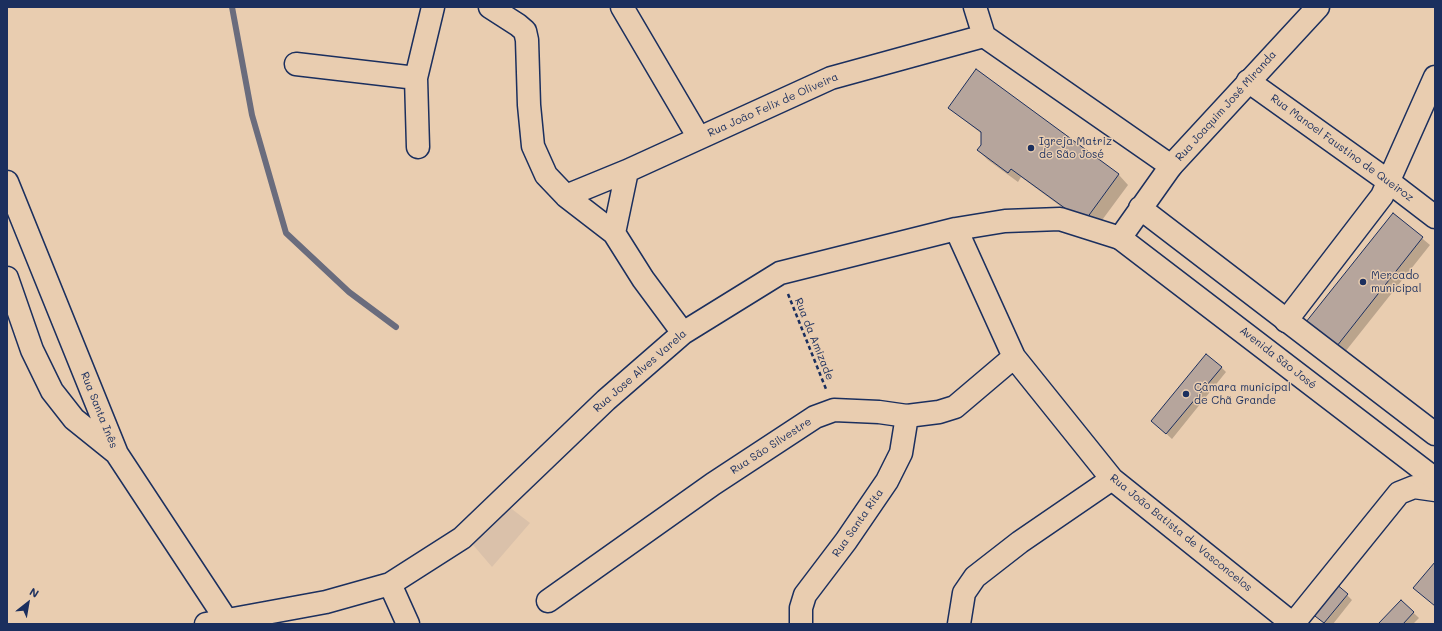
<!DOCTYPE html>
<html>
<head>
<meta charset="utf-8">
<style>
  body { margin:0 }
  #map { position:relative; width:1442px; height:631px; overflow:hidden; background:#e9cdb0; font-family:Mali,sans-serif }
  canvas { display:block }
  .frame { position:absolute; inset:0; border:8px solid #1b2f5e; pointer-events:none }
  .north { position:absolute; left:8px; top:583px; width:40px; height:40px; -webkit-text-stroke:3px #e9cdb0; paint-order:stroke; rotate:31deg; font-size:11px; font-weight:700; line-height:16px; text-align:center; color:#1b2f5e }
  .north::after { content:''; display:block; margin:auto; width:14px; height:18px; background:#1b2f5e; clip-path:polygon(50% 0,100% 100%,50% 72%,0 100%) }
</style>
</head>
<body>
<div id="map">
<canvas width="1442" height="631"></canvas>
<div class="frame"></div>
<div class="north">N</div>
</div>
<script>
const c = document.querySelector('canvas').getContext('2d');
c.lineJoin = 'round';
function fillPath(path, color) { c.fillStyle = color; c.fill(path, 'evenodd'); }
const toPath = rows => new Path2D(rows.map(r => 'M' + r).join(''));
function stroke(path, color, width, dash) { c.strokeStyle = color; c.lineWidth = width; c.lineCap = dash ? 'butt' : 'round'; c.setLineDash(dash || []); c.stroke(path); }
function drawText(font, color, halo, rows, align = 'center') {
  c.font = font + ' Mali,sans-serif'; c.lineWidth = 3; c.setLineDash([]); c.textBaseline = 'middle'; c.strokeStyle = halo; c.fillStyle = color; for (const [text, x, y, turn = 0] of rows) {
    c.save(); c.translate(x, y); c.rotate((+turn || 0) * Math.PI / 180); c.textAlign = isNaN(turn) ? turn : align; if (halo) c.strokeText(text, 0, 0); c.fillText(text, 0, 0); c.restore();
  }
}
const built = toPath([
  [504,503,530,523,492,567,468,539]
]);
const shadow = toPath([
  [977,70,1119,175,1128,185,1094,231,1021,177,1018,182,988,160,978,150,982,145,982,134,949,108],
  [1393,214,1430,245,1341,357,1311,334],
  [1221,367,1226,372,1172,439,1158,426],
  [1347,595,1352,600,1333,624,1325,624,1318,618],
  [1401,601,1419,618,1413,624,1380,624]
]);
const stream = toPath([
  [232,7,252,115,286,233,349,292,396,327]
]);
const building = toPath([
  [976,69,1119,174,1084,222,1011,169,1008,173,977,150,981,145,981,132,948,108,976,69],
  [1393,213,1423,237,1333,351,1302,327,1393,213],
  [1206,354,1222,367,1166,434,1151,421,1206,354],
  [1435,562,1435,606,1413,588,1435,562],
  [1335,583,1348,594,1324,623,1311,613,1335,583],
  [1401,600,1414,612,1403,624,1378,624,1401,600]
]);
const path = toPath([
  [788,294,826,389]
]);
const street = toPath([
  [490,7,518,25,525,31,527,40,529,105,533,146,546,175,566,196,614,233,643,279,683,333],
  [622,7,699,138],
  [975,7,984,36,1171,166],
  [296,64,416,78],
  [1248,81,1388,181,1435,217],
  [418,147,416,78,433,7],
  [7,182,117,454,229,624],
  [566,196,627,171],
  [956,229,1014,357,1112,479,1293,624],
  [614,233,627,171,831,78,984,36],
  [7,278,32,350,52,391,74,419,115,452],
  [1286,321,1382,196,1435,77],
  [390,584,408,624],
  [548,601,713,484,815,417,834,410,879,412,907,416,939,412,955,407,1014,357],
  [206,624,326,602,390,584,462,538,606,400,683,333,780,273,956,229,1005,221,1060,219,1120,238],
  [801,624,801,608,805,595,846,541,887,481,901,453,907,416],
  [959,624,964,593,975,577,1020,542,1112,479],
  [1293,624,1399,493,1414,487,1435,490]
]);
const secondary = toPath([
  [1318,7,1171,166,1120,238,1435,479],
  [1140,208,1435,434]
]);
const markers = [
  [1031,148,4,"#1b2f5e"],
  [1363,282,4,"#1b2f5e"],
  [1186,394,4,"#1b2f5e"]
];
const streetNames = [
  ["Rua João Felix de Oliveira",773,105,-24],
  ["Rua Joaquim José Miranda",1226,106,-48],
  ["Rua Manoel Faustino de Queiroz",1342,148,36],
  ["Rua da Amizade",814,339,68],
  ["Avenida São José",1278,358,38],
  ["Rua Jose Alves Varela",640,371,-41],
  ["Rua Santa Inês",99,410,68],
  ["Rua São Silvestre",771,446,-33],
  ["Rua Santa Rita",858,523,-55],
  ["Rua João Batista de Vasconcelos",1181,533,39]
];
const poiNames = [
  ["Igreja Matriz",1039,142],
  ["de São José",1039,155],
  ["Mercado",1371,276],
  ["municipal",1371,289],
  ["Câmara municipal",1194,388],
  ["de Chã Grande",1194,401]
];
fillPath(built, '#dac1aa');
fillPath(shadow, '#0003');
stroke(stream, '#6a6c7d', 6);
fillPath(building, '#b6a59c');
stroke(building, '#1b2f5e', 1);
stroke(street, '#1b2f5e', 25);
stroke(secondary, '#1b2f5e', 25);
stroke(path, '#1b2f5e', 2.5, [4, 3]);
stroke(street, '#e9cdb0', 22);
stroke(secondary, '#e9cdb0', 22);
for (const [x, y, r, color] of markers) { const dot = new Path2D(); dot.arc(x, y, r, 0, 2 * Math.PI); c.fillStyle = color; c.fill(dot); stroke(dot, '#e9cdb0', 1.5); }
drawText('11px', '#1b2f5e', '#e9cdb0', streetNames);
drawText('11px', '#1b2f5e', '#e9cdb0', poiNames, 'left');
</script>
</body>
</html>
